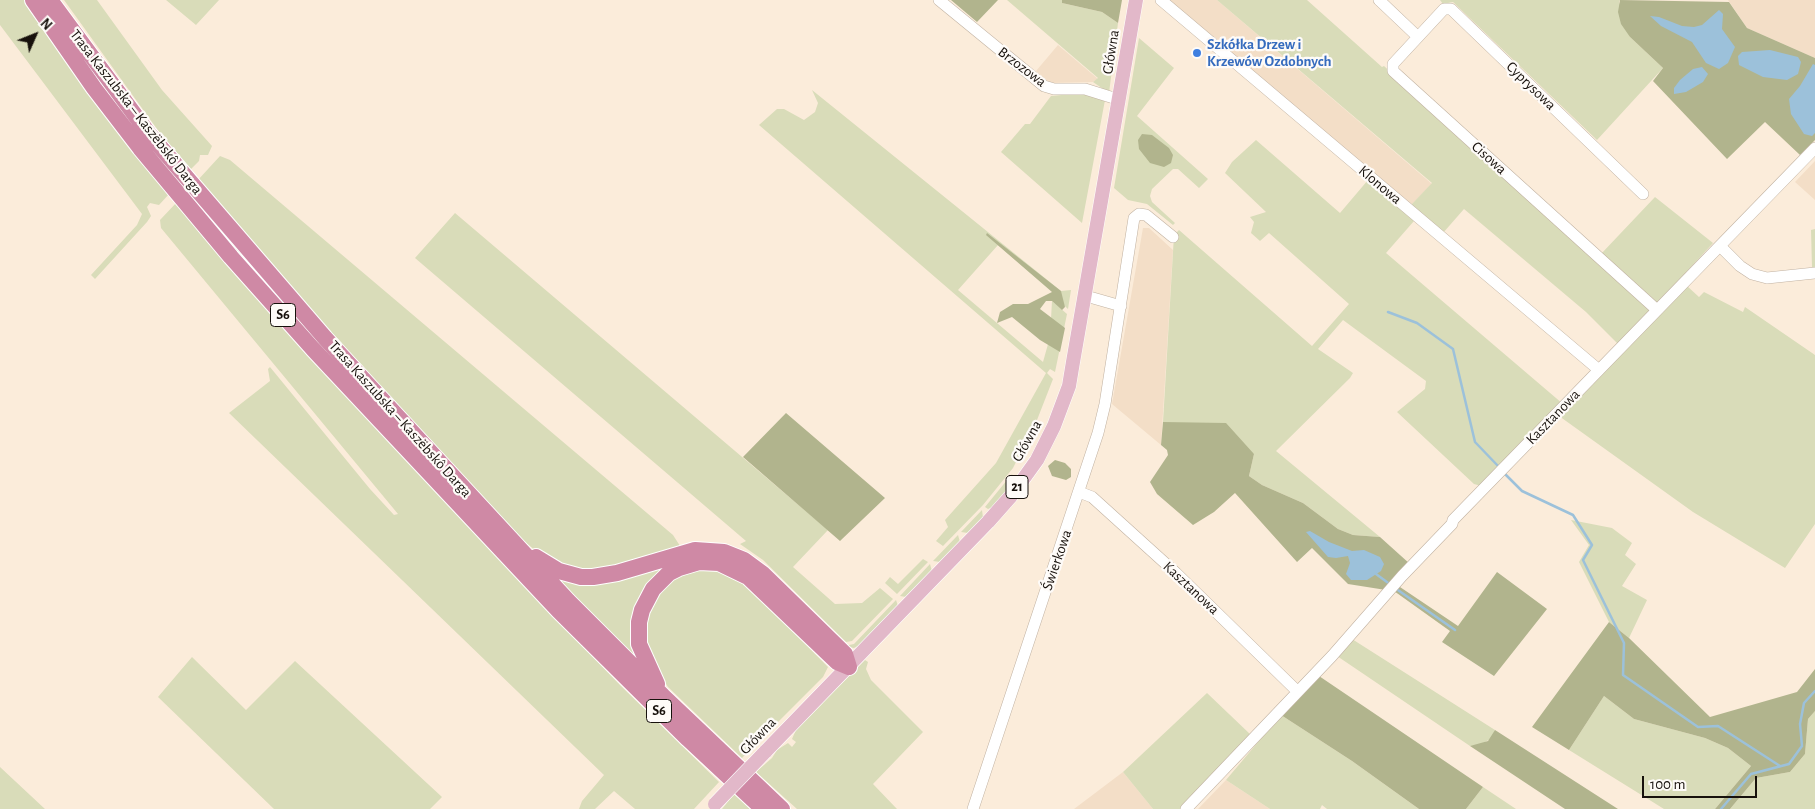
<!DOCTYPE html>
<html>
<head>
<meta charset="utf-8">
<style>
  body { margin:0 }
  #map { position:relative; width:1815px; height:809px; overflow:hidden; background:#fbecda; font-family:"Alegreya Sans",sans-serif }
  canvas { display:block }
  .north { position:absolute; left:10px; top:10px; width:50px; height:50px; -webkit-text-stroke:4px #fefbf8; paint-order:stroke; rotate:46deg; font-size:14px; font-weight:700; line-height:20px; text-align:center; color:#17110c }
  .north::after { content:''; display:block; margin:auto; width:18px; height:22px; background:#17110c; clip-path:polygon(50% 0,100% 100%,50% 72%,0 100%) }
  .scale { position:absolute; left:1642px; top:776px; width:115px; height:22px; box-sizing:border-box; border:2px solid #17110c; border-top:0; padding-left:6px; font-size:15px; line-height:18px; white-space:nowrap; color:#17110c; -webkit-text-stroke:4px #fefbf8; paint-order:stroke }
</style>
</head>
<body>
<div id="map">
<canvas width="1815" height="809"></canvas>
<div class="north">N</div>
<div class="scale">100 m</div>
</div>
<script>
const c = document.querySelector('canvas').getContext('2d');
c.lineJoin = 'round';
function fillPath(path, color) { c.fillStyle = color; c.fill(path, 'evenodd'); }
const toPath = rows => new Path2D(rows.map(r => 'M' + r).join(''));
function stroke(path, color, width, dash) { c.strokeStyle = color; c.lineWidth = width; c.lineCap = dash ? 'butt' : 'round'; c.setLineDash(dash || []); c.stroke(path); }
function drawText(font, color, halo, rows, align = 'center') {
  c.font = font + ' "Alegreya Sans",sans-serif'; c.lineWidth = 4.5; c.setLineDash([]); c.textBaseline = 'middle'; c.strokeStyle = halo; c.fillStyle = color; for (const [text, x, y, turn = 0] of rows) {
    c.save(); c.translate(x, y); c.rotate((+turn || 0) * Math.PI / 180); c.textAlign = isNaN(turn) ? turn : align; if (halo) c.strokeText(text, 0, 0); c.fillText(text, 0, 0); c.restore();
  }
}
const built = toPath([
  [1169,0,1217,0,1432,184,1410,206],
  [1728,0,1815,0,1815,58,1747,28],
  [1058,45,1098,79,1093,82,1050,83,1036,71],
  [1815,161,1815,200,1795,182],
  [1143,228,1149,228,1173,250,1161,445,1112,404],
  [1123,772,1153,809,1074,809],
  [1226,780,1270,809,1198,809]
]);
const green = toPath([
  [0,0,27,0,170,193,159,205,150,203,147,207,151,216,147,222,95,279,91,275,137,225,142,214,0,25],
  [64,0,97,0,162,90,212,146,208,155,200,155,199,161,188,172],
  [166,0,219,0,196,25],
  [1007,0,1062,0,1062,3,1102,12,1118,23,1109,93,1093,82,1098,78],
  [1217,0,1307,0,1382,67,1384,66,1652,310,1619,345,1586,312,1464,209,1443,233,1410,206,1432,183],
  [1440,0,1620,0,1619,2,1630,37,1663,68,1597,140,1453,2,1443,4],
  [1139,38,1174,68,1137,116,1208,179,1199,188,1178,169,1173,169,1152,189,1150,196,1152,202,1175,223,1173,225,1147,204,1128,200,1114,188],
  [812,90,1061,291,1071,290,1068,309,1053,295,1053,292,998,245,958,290,1043,362,1050,337,1052,301,1067,314,1055,372,1050,369,1047,373,1053,379,1037,420,1013,468,983,505,943,546,936,541,948,527,945,520,996,463,1046,373,759,125,777,109,784,109,804,120,815,112,818,103],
  [1082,93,1105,100,1082,223,1001,152,1025,124,1030,124,1051,96],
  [1256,140,1340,213,1368,180,1414,221,1386,253,1563,404,1481,486,1474,484,1397,412,1425,389,1426,381,1343,320,1318,349,1353,373,1350,378,1276,451,1380,537,1353,535,1338,529,1303,503,1262,485,1249,476,1254,454,1163,422,1174,235,1179,230,1312,346,1349,304,1269,233,1260,241,1251,233,1254,222,1250,217,1266,212,1225,173,1232,162],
  [220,156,230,160,673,535,682,549,610,569,572,571,537,552,517,535,427,438,263,258,197,181],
  [189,189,282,298,278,301,185,192],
  [1655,197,1713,243,1657,304,1601,254],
  [177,202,516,577,620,685,719,782,694,809,635,809,614,791,595,809,579,809,582,801,604,775,229,413,270,381,268,369,270,367,370,489,394,515,398,514,161,228,160,220],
  [455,213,828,530,793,567,835,604,862,603,880,588,893,599,852,641,846,642,763,560,740,544,746,541,415,258],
  [1815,229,1815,267,1812,267,1811,230],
  [1686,285,1699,297,1704,292,1743,312,1745,307,1815,355,1815,524,1785,568,1693,512,1559,416],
  [1012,474,1015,480,1006,493,993,507,988,509,985,507],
  [982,510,983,518,968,533,961,532],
  [1571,520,1612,528,1632,543,1625,555,1636,564,1622,586,1647,600,1629,638,1609,622,1579,562,1589,545],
  [958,535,960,542,940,562,933,561],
  [692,555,731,562,656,579,638,660,553,575,566,578],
  [923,559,928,562,897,594,885,583,890,577,898,584],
  [930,564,932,571,906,597,900,596],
  [701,566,739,577,828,667,823,677,742,758,668,687,648,655,645,618,662,585],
  [896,600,898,606,860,645,854,648,844,646,854,644],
  [1352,639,1495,730,1492,738,1480,745,1470,746,1337,656],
  [192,657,246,710,295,661,442,797,430,809,274,809,158,697],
  [865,660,868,662,866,669,871,680,923,732,873,784,897,809,797,809,756,772,772,758,777,750,788,743,792,747,796,742,792,739,796,730],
  [1207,693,1251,735,1180,809,1153,809,1123,772],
  [1604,696,1634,719,1705,738,1728,748,1751,766,1715,809,1664,809,1569,750],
  [1815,711,1815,809,1730,809,1756,778,1790,772,1805,754,1808,719],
  [1281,715,1352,761,1419,809,1327,809,1322,805,1320,809,1270,809,1226,780],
  [0,767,45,809,0,809],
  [1483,787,1516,809,1466,809],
  [734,794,750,809,722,809]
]);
const forest = toPath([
  [951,0,998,0,977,22],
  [1062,0,1122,0,1118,23,1102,12,1062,3],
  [1620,0,1729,2,1747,28,1815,58,1815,140,1800,155,1765,122,1727,159,1653,81,1663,68,1630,37,1621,24,1618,12],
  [1142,134,1152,135,1169,148,1173,155,1171,163,1164,167,1150,163,1139,149,1138,140],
  [987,233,1061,291,1065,307,1062,310,1052,301,1046,301,1040,309,1065,328,1060,352,1040,340,1012,317,997,323,1000,312,1013,304,1028,304,1052,292,986,235],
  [786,413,885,498,840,541,743,457],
  [1163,422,1226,423,1254,454,1249,476,1262,485,1303,503,1338,529,1353,535,1380,537,1410,564,1386,590,1348,584,1312,548,1297,562,1235,493,1214,512,1193,525,1157,494,1150,482,1168,455,1167,450,1161,445],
  [1055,460,1065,463,1071,469,1071,477,1066,480,1052,476,1048,466],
  [1497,572,1547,609,1494,676,1442,642,1450,631,1394,591,1397,585,1458,626],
  [1609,622,1629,638,1710,717,1797,692,1815,669,1815,711,1808,719,1805,754,1790,772,1756,778,1730,809,1715,809,1751,766,1728,748,1705,738,1634,719,1604,696,1569,750,1532,727],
  [1319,676,1483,787,1466,809,1419,809,1352,761,1281,715],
  [1495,730,1618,809,1565,809,1470,746,1488,741]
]);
const water = toPath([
  [1719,10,1723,14,1722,29,1735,47,1728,63,1719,69,1706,63,1692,42,1661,26,1650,16,1659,17,1682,26,1694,27,1702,25],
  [1770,50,1798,57,1801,62,1798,74,1787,80,1763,77,1739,65,1738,56,1742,52],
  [1813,64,1815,65,1815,133,1812,136,1804,134,1791,114,1789,99,1800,86],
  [1702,67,1708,74,1703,82,1686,92,1674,94,1674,88,1680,80,1693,69],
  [1310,531,1329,542,1352,551,1364,550,1380,557,1384,564,1381,571,1367,580,1351,580,1346,574,1350,563,1348,556,1336,558,1328,557,1306,532]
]);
const stream = toPath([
  [1388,312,1417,323,1453,349,1475,442,1499,467],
  [1504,473,1522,491,1573,515,1592,545,1583,560,1624,643,1623,675,1698,727,1718,726,1780,766],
  [1376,574,1391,585],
  [1395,588,1455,630],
  [1721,809,1751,774,1789,764,1802,746,1800,724,1804,703,1815,691]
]);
const minor = toPath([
  [939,0,1044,86,1054,89,1085,89,1120,100],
  [1161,0,1599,370],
  [1379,0,1418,37],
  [1643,194,1451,9,1444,9,1393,64,1393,71,1657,310],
  [1720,246,1740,266,1752,274,1767,278,1815,273],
  [1086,296,1121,306],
  [1079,492,1092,497,1176,573,1297,691],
  [973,809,1098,433,1105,404,1134,218,1139,214,1146,215,1173,237],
  [1186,809,1332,656,1402,576,1452,524,1453,520,1815,148]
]);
const major = toPath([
  [765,752,988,522,1011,496,1037,460,1054,426,1069,386,1073,362,1136,0]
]);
const highway = toPath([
  [33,0,94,88,140,148,231,257,313,349,558,610,688,739,763,809],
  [50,0,149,134,325,338,568,601,663,696,782,809],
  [536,557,559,571,581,577,593,577,617,573,695,550,724,552,744,560,763,574,845,654,849,667],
  [657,684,639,644,639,622,642,610,653,589,669,573,679,568,699,562,719,563,748,577,837,662,849,667]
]);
const majorBridge = toPath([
  [715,804,765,752]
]);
const markers = [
  [1197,53,5,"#3f7fe0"]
];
const shields = [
  [283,315,25],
  [1017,487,22],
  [659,711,25]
];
const shieldNames = [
  ["S6",283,315],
  ["21",1017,487],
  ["S6",659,711]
];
const shopNames = [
  ["Szkółka Drzew i",1207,44],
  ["Krzewów Ozdobnych",1207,61]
];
const streetNames = [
  ["Główna",1111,52,-81],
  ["Brzozowa",1022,67,37],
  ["Cyprysowa",1531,86,44],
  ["Trasa Kaszubska – Kaszëbskô Darga",136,112,52],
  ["Cisowa",1489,158,42],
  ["Klonowa",1380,185,40],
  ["Kasztanowa",1553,417,-46],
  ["Trasa Kaszubska – Kaszëbskô Darga",400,419,48],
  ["Główna",1027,441,-61],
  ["Świerkowa",1057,560,-71],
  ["Kasztanowa",1191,588,43],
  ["Główna",758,736,-46]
];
fillPath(built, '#f3dec7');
fillPath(green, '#d9dcb9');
fillPath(forest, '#b1b48d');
fillPath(water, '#9cc1da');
stroke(stream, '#9cc1da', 2.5);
stroke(minor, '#c1b2a2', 12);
stroke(major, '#fff', 15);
stroke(highway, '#fff', 18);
stroke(minor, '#fff', 11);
stroke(major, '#e2b8c9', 14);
stroke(highway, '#cf89a5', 16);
stroke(majorBridge, '#fff', 15, []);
stroke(majorBridge, '#e2b8c9', 14);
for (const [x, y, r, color] of markers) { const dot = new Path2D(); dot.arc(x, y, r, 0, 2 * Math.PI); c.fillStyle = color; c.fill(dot); stroke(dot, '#fefbf8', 2); }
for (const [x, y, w] of shields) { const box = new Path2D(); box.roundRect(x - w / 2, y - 11.5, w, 23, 4); c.fillStyle = '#fefbf8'; c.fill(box); stroke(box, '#17110c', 1); }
drawText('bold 14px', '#17110c', null, shieldNames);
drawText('bold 15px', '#366cbe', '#fefbf8', shopNames, 'left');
drawText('15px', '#17110c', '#fefbf8', streetNames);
</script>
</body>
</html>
